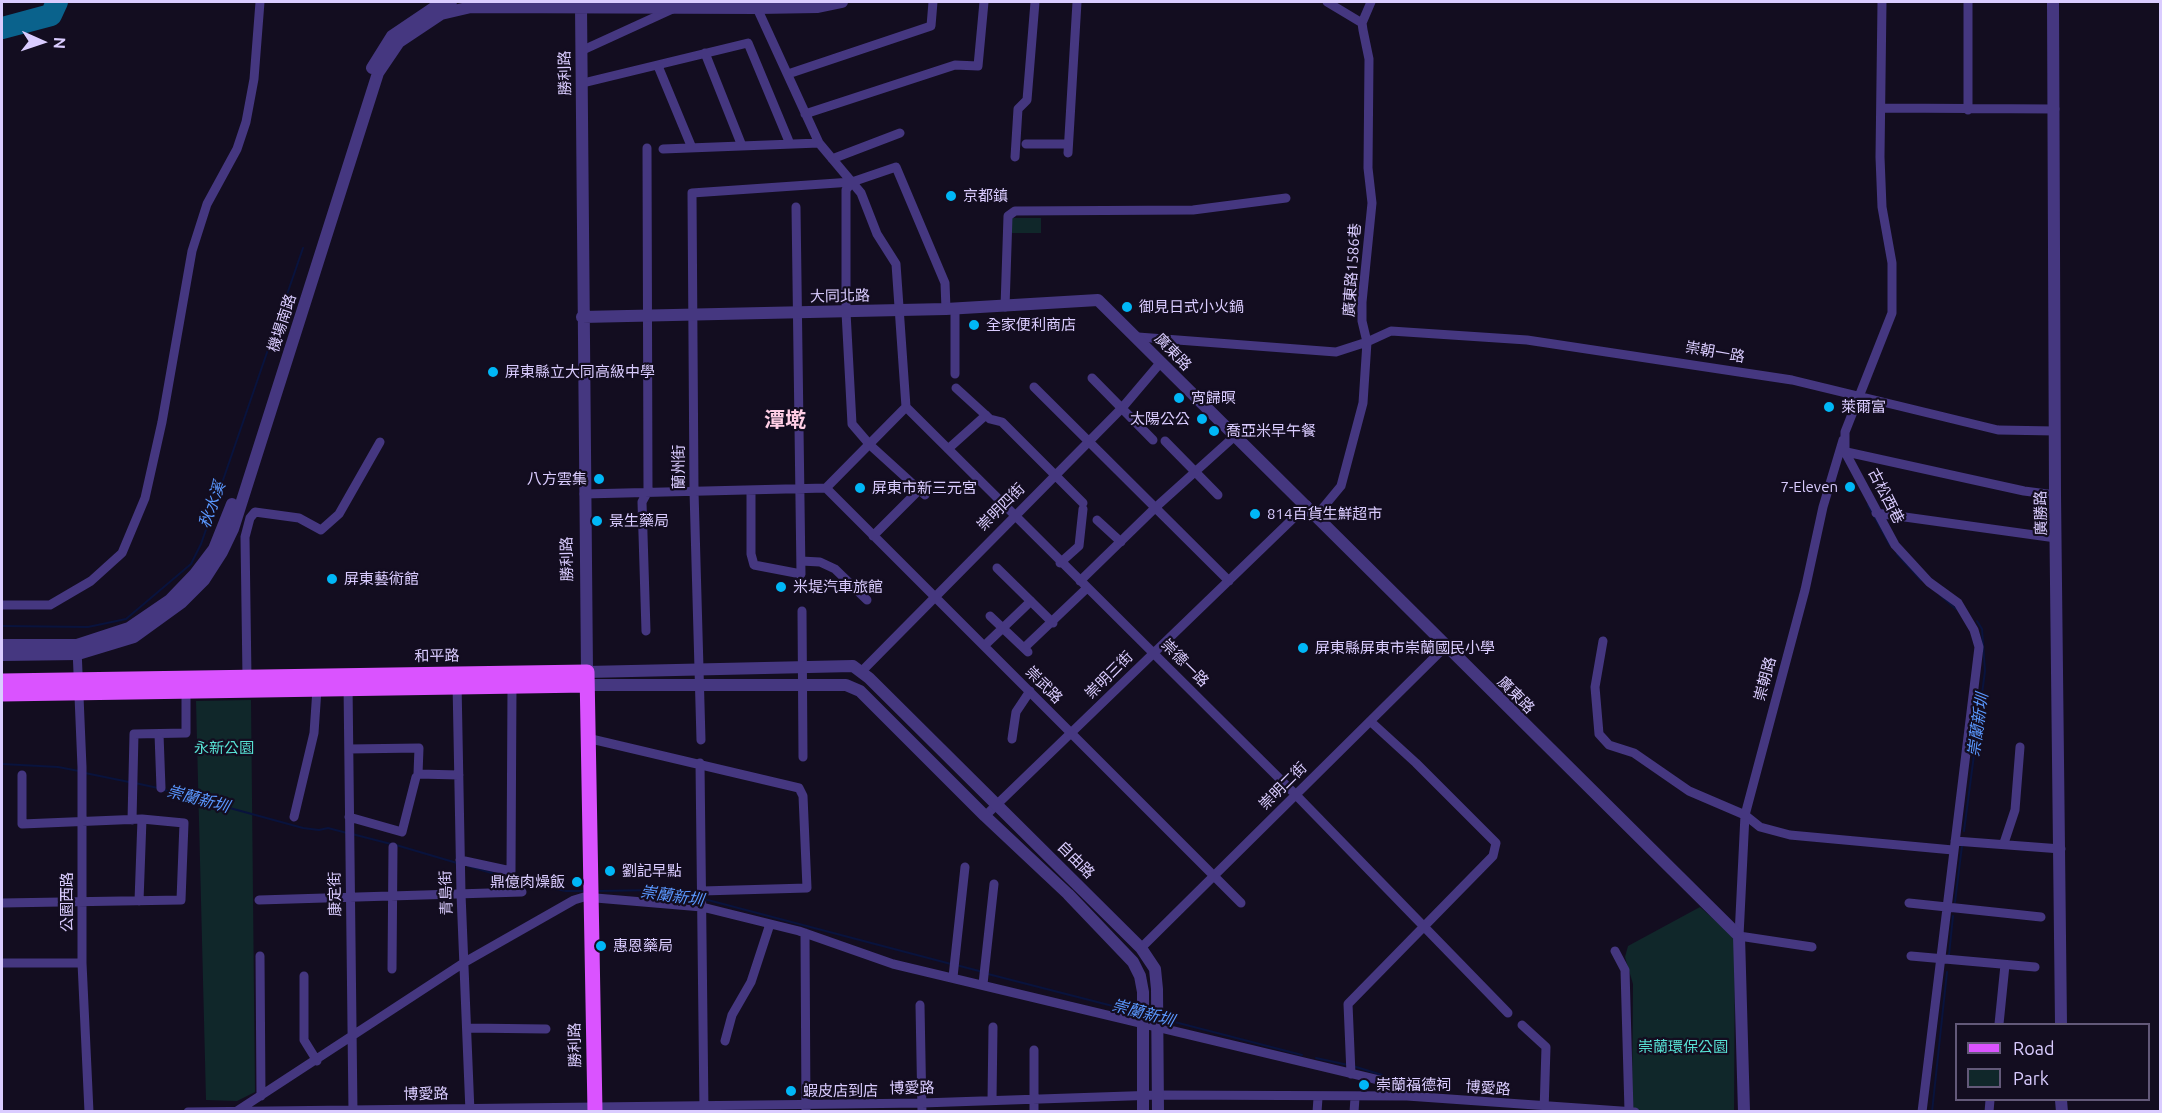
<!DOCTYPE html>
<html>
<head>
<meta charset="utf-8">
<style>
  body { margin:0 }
  #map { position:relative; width:2162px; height:1113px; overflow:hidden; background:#130d20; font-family:Ubuntu,sans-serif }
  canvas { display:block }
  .frame { position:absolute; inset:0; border:3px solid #daccff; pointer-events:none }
  .legend { position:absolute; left:1955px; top:1023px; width:195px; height:78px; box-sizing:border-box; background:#130d20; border:2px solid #635979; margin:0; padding:8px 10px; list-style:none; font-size:18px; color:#daccff }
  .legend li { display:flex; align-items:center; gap:12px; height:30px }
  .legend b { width:30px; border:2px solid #635979 }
  .north { position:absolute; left:12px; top:12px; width:60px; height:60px; -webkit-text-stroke:4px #130d20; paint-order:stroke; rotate:93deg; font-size:16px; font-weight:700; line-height:24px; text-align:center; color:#daccff }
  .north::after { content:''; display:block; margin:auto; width:21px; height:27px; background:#daccff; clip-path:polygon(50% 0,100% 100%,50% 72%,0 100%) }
</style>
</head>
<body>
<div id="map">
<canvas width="2162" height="1113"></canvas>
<div class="frame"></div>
<ul class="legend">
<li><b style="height:8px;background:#da53ff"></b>Road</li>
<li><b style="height:16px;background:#10272a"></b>Park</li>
</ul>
<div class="north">N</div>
</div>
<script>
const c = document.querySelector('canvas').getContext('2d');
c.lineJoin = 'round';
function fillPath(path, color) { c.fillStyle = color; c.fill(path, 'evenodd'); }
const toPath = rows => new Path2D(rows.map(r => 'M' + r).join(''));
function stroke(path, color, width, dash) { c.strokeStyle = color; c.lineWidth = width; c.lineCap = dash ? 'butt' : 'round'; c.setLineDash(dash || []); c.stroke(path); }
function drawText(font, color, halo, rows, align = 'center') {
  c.font = font + ' Ubuntu,"Noto Sans TC",sans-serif'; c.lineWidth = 4.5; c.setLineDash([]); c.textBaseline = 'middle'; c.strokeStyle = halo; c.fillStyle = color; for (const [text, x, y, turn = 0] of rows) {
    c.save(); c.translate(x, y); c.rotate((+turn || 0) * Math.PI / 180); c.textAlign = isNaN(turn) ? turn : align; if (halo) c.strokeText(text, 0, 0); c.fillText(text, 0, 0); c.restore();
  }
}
const green = toPath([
  [1012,218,1041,218,1041,233,1012,233],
  [251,700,255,1092,237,1101,206,1100,196,701],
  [1700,907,1735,938,1734,1111,1632,1110,1633,984,1625,957,1628,946]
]);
const stream = toPath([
  [1868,505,1890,545],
  [1897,554,1921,580],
  [1940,595,1956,609],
  [2,626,88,627,126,619,191,564,201,544,303,248],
  [2,764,58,767,79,771],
  [85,773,129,782],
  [135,783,158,788],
  [164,790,303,828,319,830,328,828,347,833],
  [1964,831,1985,671,1982,629,1977,621],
  [352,834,391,844],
  [396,845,457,863],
  [468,866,529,884,566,891,585,891],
  [597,891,657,890,698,898],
  [704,899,951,964],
  [1955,902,1962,846],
  [1949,955,1953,916],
  [956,965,983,972],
  [988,974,1140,1013],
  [1163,1019,1302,1055],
  [1316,1058,1348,1065],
  [1353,1066,1382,1075],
  [1932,1112,1947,972]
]);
const taxiway = toPath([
  [2,28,51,15,57,2]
]);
const minor = toPath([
  [1882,2,1880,157,1882,207,1892,263,1892,313,1845,432,1845,452,1895,545,1929,582,1958,603,1974,630,1979,647,1922,1112],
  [757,8,819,143,861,193,877,234,896,264,906,407,1296,795,1508,1013],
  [1362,23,1371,2],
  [583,50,677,7,677,2],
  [705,53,742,146],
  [658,66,692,148],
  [788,74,931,26,933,2],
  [583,83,748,43,790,144],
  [1881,108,2055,109],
  [1968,110,1968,2],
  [805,114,955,65,978,66,984,2],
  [1026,144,1068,144],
  [663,149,819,143],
  [1068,153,1077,2],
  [1015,157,1018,109,1027,100,1035,2],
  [832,159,900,133],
  [852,182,846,190,846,312,852,424,870,445,925,495],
  [1005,307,1008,216,1015,211,1193,210,1286,198],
  [1138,337,1336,352,1367,342,1391,331,1527,340,1792,380,1998,430,2055,431],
  [955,374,955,308],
  [1092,378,1153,440],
  [1034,387,1229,581],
  [956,388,990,419,1002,422,1083,503],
  [1165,441,1218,495],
  [948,449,986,415],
  [1842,451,2024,491,2055,495],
  [826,488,1241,903],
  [751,490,751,554,754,565,801,574,796,207],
  [584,494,826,488,906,407],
  [1876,513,2056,538],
  [1317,515,1341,486,1363,403,1367,342,1362,321,1362,302,1372,203,1368,168,1369,59,1363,30,1362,23,1327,2],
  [1097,520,1121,542],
  [873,536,919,490],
  [801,561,820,562,835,569,867,600],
  [1060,563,1079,546,1083,509],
  [997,568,1053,623],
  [1080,581,1156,507,1236,435],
  [2,605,50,605,91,581,122,553,145,498,162,422,192,251,207,204,237,149,246,122,254,79,260,2],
  [802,611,803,757],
  [990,616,1028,652],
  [646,631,642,502,648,491,647,148],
  [1603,641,1595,687,1599,734,1609,745,1634,753,1689,791,1745,815,1760,827,1790,835,1953,850],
  [984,646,1031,601],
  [1024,648,1087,588],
  [77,649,82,767,82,963,89,1112],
  [861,672,1122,408,1161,362],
  [250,680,247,678,245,537,250,518,255,512,299,518,321,530,339,514,380,442],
  [457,682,461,894,470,1112],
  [348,684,353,1112],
  [159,734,161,788],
  [587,738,799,788,803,796,807,888,702,891],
  [1012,739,1016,712,1030,691],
  [701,740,694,491,692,193,852,182,896,167,945,283,946,309],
  [349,749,419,748,418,774,459,775],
  [700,763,704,1112],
  [985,816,1307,505],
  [294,817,314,733,317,689],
  [349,817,402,832,416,777],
  [132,820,134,734,186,733,186,692],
  [1955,841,2061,849],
  [2004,843,2015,810,2020,747],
  [460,860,511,871,512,686],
  [259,900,522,892],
  [139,901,142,819],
  [2,903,181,900,184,823,142,819,22,824,22,775],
  [1909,903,2041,917],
  [805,933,806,1112],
  [1812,947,1739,936,1745,815,1805,590,1823,507,1843,440],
  [1141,948,1446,646],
  [1615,951,1625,970,1629,1111],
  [260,956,261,1096],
  [1911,956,2035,967],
  [2,963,82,963],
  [392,969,393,847],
  [304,976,304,1040,317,1061],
  [953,977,965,867],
  [983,984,994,884],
  [920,1005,922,1112],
  [1999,1024,2005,965],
  [1522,1025,1546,1047,1544,1112],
  [468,1028,546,1029],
  [725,1041,732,1015,751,982,770,924],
  [1034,1050,1034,1112],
  [1351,1074,1348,1004,1493,856,1496,843,1416,763,1370,721],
  [992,1100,993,1027],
  [237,1111,465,962,574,900,584,897,702,907,799,931,893,964,1383,1081,1407,1096],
  [188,1112,922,1103,1158,1095,1407,1096,1635,1112],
  [1317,1112,1318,1098],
  [1354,1112,1355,1098],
  [1989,1112,1990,1100]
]);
const tertiary = toPath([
  [2053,2,2055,495,2061,1024],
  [581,6,587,672,853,666,869,678,1141,948,1155,969,1157,989,1158,1112],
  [372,68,392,36,438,5,451,2],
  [582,317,946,309,1098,300,1739,936,1744,1112],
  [2,645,77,645,129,628,170,600,195,574,214,549,232,504],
  [2,655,78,654,134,637,181,603,204,580,222,552,233,529,378,73,399,42,441,14,471,7,757,8,818,7,842,2],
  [587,685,846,685,860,691,985,816,1068,894,1133,962,1140,976,1143,992,1143,1112],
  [2061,1100,2062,1112]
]);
const primary = toPath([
  [2,681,587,672,595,1112],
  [2,694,587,685]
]);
const markers = [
  [951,196,6,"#00b7f7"],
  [1127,307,6,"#00b7f7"],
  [974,325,6,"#00b7f7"],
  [493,372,6,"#00b7f7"],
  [1179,398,6,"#00b7f7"],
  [1829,407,6,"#00b7f7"],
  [1202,419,6,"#00b7f7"],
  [1214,431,6,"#00b7f7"],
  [599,479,6,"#00b7f7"],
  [1850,487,6,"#00b7f7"],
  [860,488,6,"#00b7f7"],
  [1255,514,6,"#00b7f7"],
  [597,521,6,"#00b7f7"],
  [332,579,6,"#00b7f7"],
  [781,587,6,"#00b7f7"],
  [1303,648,6,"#00b7f7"],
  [610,871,6,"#00b7f7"],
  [577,882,6,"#00b7f7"],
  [601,946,6,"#00b7f7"],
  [1364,1085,6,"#00b7f7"],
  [791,1091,6,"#00b7f7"]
];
const streetNames = [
  ["勝利路",565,73,-91],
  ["廣東路1586巷",1352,270,-86],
  ["大同北路",840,296,-1],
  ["機場南路",282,323,-72],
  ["廣東路",1173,352,46],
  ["崇朝一路",1715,352,10],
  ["蘭州街",679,467,-90],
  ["古松西巷",1886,496,63],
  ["崇明四街",1001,507,-45],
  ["廣勝路",2041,513,-91],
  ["勝利路",567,559,-91],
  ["和平路",437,656,-1],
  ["崇德一路",1185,663,45],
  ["崇明三街",1109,675,-45],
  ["崇朝路",1765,679,-75],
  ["崇武路",1044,685,45],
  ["廣東路",1516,695,45],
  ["崇明二街",1283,786,-45],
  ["自由路",1076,860,45],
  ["青島街",446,893,-92],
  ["康定街",335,894,-91],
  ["公園西路",67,902,-90],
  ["勝利路",575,1045,-91],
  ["博愛路",912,1088,-1],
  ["博愛路",1488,1088,4],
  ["博愛路",426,1094,-1]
];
const poiNames = [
  ["京都鎮",963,196],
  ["御見日式小火鍋",1139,307],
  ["全家便利商店",986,325],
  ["屏東縣立大同高級中學",505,372],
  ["宵歸暝",1191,398],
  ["萊爾富",1841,407],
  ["太陽公公",1190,419,"right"],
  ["喬亞米早午餐",1226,431],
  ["八方雲集",587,479,"right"],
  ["7-Eleven",1838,487,"right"],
  ["屏東市新三元宮",872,488],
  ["814百貨生鮮超市",1267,514],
  ["景生藥局",609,521],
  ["屏東藝術館",344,579],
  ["米堤汽車旅館",793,587],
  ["屏東縣屏東市崇蘭國民小學",1315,648],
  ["劉記早點",622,871],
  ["鼎億肉燥飯",565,882,"right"],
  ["惠恩藥局",613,946],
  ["崇蘭福德祠",1376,1085],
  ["蝦皮店到店",803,1091]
];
const parkNames = [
  ["永新公園",224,748],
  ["崇蘭環保公園",1683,1047]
];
const waterNames = [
  ["秋水溪",212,505,-70],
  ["崇蘭新圳",1978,725,-82],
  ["崇蘭新圳",198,799,15],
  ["崇蘭新圳",672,896,8],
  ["崇蘭新圳",1143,1013,15]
];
const districtNames = [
  ["潭墘",785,420]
];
fillPath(green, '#10272a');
stroke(stream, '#09133d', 2);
stroke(taxiway, '#0a628c', 22);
stroke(minor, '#453780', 9);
stroke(tertiary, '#453780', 12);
stroke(primary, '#da53ff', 15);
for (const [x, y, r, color] of markers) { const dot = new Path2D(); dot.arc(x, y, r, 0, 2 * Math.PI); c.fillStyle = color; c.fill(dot); stroke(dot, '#130d20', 2); }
drawText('15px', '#daccff', '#130d20', streetNames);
drawText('15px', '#daccff', '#130d20', poiNames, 'left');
drawText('15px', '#57e0d3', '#130d20', parkNames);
drawText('italic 16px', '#5a98ff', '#130d20', waterNames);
drawText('bold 21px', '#ffcee5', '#130d20', districtNames);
</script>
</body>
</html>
